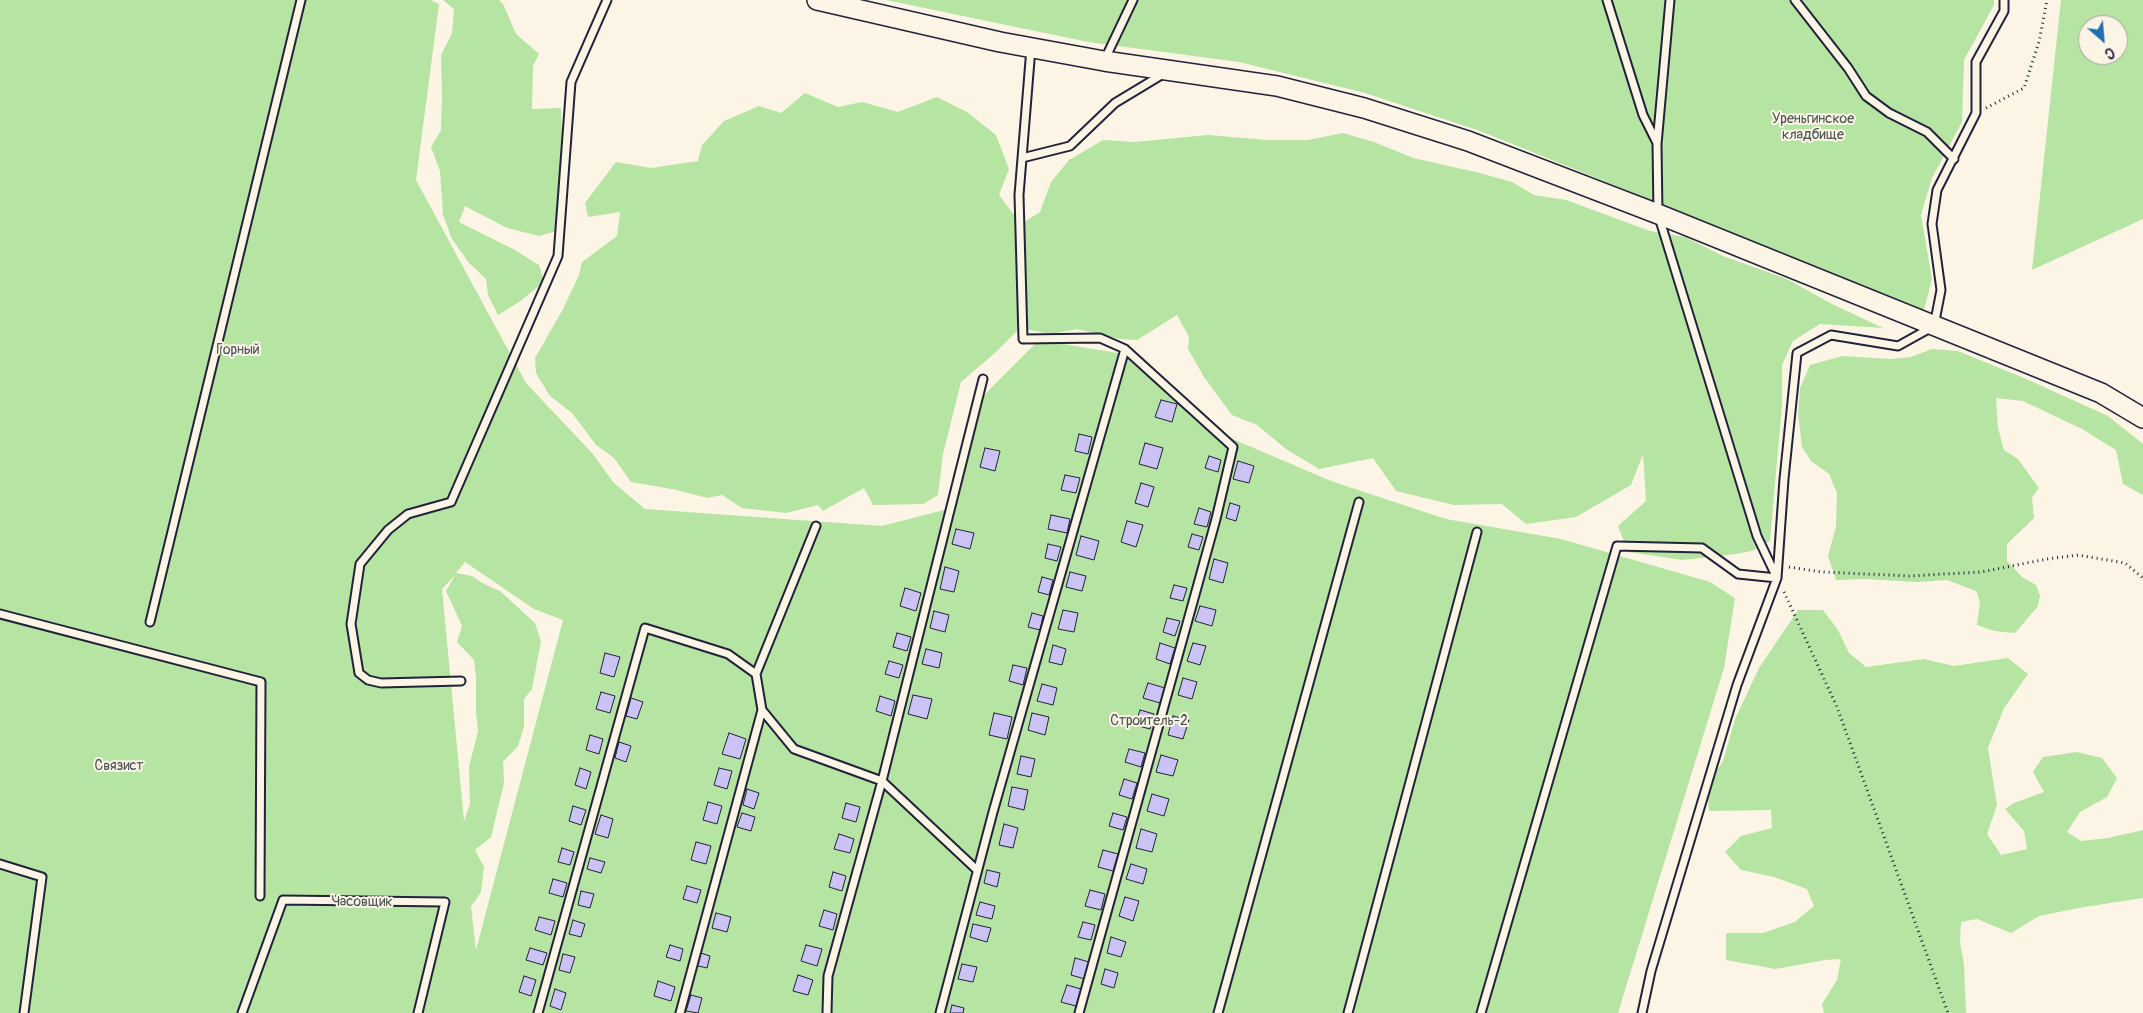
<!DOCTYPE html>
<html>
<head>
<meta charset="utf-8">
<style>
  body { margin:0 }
  #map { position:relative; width:2143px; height:1013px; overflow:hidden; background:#fcf5e5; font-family:Pangolin,sans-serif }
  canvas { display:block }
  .north { position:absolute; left:2078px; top:15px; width:50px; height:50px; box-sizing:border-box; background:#fcf5e5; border:1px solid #a5a1a1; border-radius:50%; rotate:153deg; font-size:14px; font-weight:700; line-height:20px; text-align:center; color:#22223b }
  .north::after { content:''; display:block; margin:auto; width:18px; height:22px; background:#1f6fb2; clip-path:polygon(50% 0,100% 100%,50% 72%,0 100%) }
</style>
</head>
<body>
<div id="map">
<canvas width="2143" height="1013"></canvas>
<div class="north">С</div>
</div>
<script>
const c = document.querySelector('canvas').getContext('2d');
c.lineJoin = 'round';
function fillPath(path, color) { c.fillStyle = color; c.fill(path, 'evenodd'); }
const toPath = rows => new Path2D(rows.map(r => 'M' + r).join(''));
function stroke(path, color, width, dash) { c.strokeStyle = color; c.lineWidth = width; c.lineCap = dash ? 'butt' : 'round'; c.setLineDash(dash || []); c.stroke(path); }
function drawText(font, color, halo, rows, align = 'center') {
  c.font = font + ' Pangolin,sans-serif'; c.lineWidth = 4; c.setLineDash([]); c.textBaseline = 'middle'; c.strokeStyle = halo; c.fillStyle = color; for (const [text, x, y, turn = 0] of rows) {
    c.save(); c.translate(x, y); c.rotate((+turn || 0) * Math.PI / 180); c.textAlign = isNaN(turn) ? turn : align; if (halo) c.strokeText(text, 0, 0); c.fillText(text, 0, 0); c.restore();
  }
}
const green = toPath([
  [0,0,430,0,439,4,416,180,526,383,592,453,614,483,645,509,882,526,948,509,979,400,1039,340,1142,357,1221,434,1331,481,1446,519,1561,539,1710,582,1735,598,1724,668,1618,1013,0,1013],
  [465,562,534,609,563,620,476,950,471,907,481,892,484,867,475,850,491,837,504,783,503,762,518,746,524,727,524,699,532,689,541,641,535,623,500,591,482,583,472,576,456,573],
  [455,575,446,591,462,626,457,642,474,660,476,677,476,713,478,731,469,767,470,804,464,821,442,589],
  [443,0,499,0,503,4,516,34,539,54,533,66,532,109,561,108,562,135,560,179,564,229,539,236,507,228,465,206,459,222,513,249,539,265,544,282,519,302,498,315,488,295,486,279,469,263,452,239,443,215,440,171,431,147,441,130,442,97,441,55,452,33,454,9],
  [886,0,1994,0,1994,5,1964,60,1962,122,1932,178,1921,215,1932,279,1924,310,1480,131,1365,93,1239,62,1088,42],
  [2061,0,2143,0,2143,219,2032,270],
  [2088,25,2118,25,2118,55,2088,55],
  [805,93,838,107,862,102,898,112,937,97,967,112,996,135,1009,169,999,195,1021,224,1040,212,1051,182,1069,160,1103,140,1135,142,1208,135,1267,140,1308,140,1343,133,1374,142,1413,158,1480,173,1512,182,1534,195,1566,200,1650,231,1685,237,1723,256,1787,279,1830,303,1883,328,1820,324,1793,341,1782,365,1782,405,1770,541,1752,551,1736,554,1683,560,1628,552,1618,526,1646,501,1643,454,1631,485,1576,517,1526,524,1502,504,1454,505,1396,491,1373,458,1319,469,1286,449,1257,425,1232,415,1204,377,1188,349,1189,337,1177,315,1137,340,1120,339,1077,329,1051,334,1020,328,996,352,961,382,943,454,938,495,923,504,873,505,864,488,823,511,818,505,786,513,742,508,722,495,707,498,677,490,631,482,614,458,596,445,572,413,550,396,536,373,535,358,563,309,579,275,582,262,617,236,620,212,588,217,585,203,616,162,651,168,698,161,702,145,724,121,759,106,781,113],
  [1932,349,1958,351,2024,378,2108,416,2143,444,2143,495,2123,484,2116,450,2082,429,2023,401,1996,398,1998,428,2004,450,2018,459,2039,488,2032,497,2034,518,2007,544,2007,561,2022,577,2036,585,2040,596,2038,606,2015,633,1994,631,1977,625,1980,602,1976,591,1947,580,1917,582,1865,579,1836,580,1828,556,1836,527,1837,493,1829,474,1811,461,1802,447,1798,414,1800,388,1810,365,1842,356,1890,359,1911,357],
  [1798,610,1823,610,1838,630,1849,653,1866,667,1924,659,1954,666,2008,658,2028,674,2004,708,1988,748,1997,805,1987,834,2001,855,2027,849,2024,831,2005,809,2014,803,2044,792,2033,772,2043,757,2077,752,2102,758,2117,778,2107,797,2080,812,2067,832,2081,841,2108,838,2143,830,2143,898,2084,907,2039,916,2011,933,1977,919,1961,922,1960,942,1964,965,1966,1013,1824,1013,1822,1004,1837,980,1841,959,1825,960,1775,969,1726,960,1726,933,1763,933,1795,922,1814,906,1807,889,1774,877,1741,870,1725,852,1741,836,1772,828,1771,810,1709,811,1707,786,1723,761,1735,719,1759,668]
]);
const building = toPath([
  [1161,400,1177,404,1172,422,1155,417,1161,400],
  [1079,434,1092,437,1088,454,1075,451,1079,434],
  [1145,443,1163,448,1157,469,1139,464,1145,443],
  [985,448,1000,451,995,471,980,467,985,448],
  [1209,456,1221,460,1218,472,1205,468,1209,456],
  [1238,461,1254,466,1249,483,1233,479,1238,461],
  [1065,475,1080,478,1076,493,1061,490,1065,475],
  [1141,483,1154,487,1148,507,1135,503,1141,483],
  [1230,503,1240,506,1236,521,1226,518,1230,503],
  [1199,508,1211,512,1207,527,1194,524,1199,508],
  [1051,515,1070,519,1067,533,1048,529,1051,515],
  [1127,521,1143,525,1136,547,1121,542,1127,521],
  [956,529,974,533,970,549,952,544,956,529],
  [1192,534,1203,537,1199,550,1188,547,1192,534],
  [1081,536,1099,541,1094,560,1076,555,1081,536],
  [1048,544,1061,547,1057,561,1045,558,1048,544],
  [1214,559,1228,563,1223,583,1209,579,1214,559],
  [945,567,959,571,954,592,940,589,945,567],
  [1070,572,1086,576,1082,591,1066,587,1070,572],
  [1042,577,1053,580,1049,595,1038,592,1042,577],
  [1174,585,1187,588,1183,601,1170,598,1174,585],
  [905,588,921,593,916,611,900,606,905,588],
  [1200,606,1216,610,1212,626,1195,621,1200,606],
  [1063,610,1078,613,1074,632,1058,629,1063,610],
  [934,611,949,615,945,632,930,628,934,611],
  [1032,613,1043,616,1040,630,1028,627,1032,613],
  [1167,618,1180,621,1175,636,1163,632,1167,618],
  [897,633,911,637,907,651,893,647,897,633],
  [1160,643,1175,648,1170,664,1156,659,1160,643],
  [1193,643,1206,646,1200,665,1187,661,1193,643],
  [1053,645,1066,649,1062,665,1049,662,1053,645],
  [926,649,942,653,939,668,922,664,926,649],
  [605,653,620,657,614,677,600,673,605,653],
  [889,661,903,665,899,678,885,674,889,661],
  [1013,665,1027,668,1023,685,1009,681,1013,665],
  [1183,678,1197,682,1192,699,1178,695,1183,678],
  [1148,683,1165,688,1160,703,1143,698,1148,683],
  [1042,684,1057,688,1053,705,1037,701,1042,684],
  [601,692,615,696,610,713,596,709,601,692],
  [913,695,932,699,927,719,908,714,913,695],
  [880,696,895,701,891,716,876,711,880,696],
  [631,698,643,702,637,719,626,716,631,698],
  [1140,710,1154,714,1150,729,1135,725,1140,710],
  [994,713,1012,717,1007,739,989,735,994,713],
  [1032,713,1049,717,1045,735,1028,730,1032,713],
  [1173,716,1189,720,1183,739,1168,735,1173,716],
  [729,733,746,739,740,759,722,754,729,733],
  [590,735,603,739,599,754,586,750,590,735],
  [619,742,631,746,626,762,615,758,619,742],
  [1129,749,1145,753,1141,767,1125,762,1129,749],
  [1161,755,1178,760,1173,776,1156,772,1161,755],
  [1021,756,1035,759,1031,777,1017,774,1021,756],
  [580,768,591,772,586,789,575,785,580,768],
  [719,768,732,771,727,789,714,785,719,768],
  [1124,779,1137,783,1132,799,1119,795,1124,779],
  [1012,787,1028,790,1024,810,1008,806,1012,787],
  [747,789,759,793,754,809,743,805,747,789],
  [1152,794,1169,799,1164,816,1147,811,1152,794],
  [708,802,722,806,717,824,703,820,708,802],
  [846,803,860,807,856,822,842,818,846,803],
  [573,806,586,810,581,825,569,821,573,806],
  [742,813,755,817,751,831,737,827,742,813],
  [1113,813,1127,817,1123,830,1109,826,1113,813],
  [601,815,613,819,608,838,595,834,601,815],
  [1004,824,1018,828,1013,848,999,845,1004,824],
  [1141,829,1157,834,1152,852,1136,848,1141,829],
  [839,834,854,839,850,853,834,849,839,834],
  [696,842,711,846,706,864,691,860,696,842],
  [562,848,574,852,570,865,558,862,562,848],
  [1103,850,1118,854,1113,871,1098,867,1103,850],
  [590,858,605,862,601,873,587,869,590,858],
  [1131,864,1147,869,1143,884,1126,879,1131,864],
  [987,870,1000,873,997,887,984,883,987,870],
  [833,872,846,876,842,891,829,887,833,872],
  [553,879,567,883,563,897,549,893,553,879],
  [687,886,701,890,697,903,683,899,687,886],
  [1090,890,1105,894,1101,910,1085,906,1090,890],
  [581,891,594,894,590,908,578,905,581,891],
  [1125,897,1139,901,1133,921,1119,916,1125,897],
  [980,902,995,906,992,919,976,915,980,902],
  [824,910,837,914,833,930,819,926,824,910],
  [716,913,731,917,727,932,712,928,716,913],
  [539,917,555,921,551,935,535,930,539,917],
  [573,920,585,924,581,937,569,934,573,920],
  [1083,922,1095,925,1091,940,1078,937,1083,922],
  [973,924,991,928,987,942,970,937,973,924],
  [1111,937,1126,942,1121,957,1107,953,1111,937],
  [670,945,683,949,680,961,666,957,670,945],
  [806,945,822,949,817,966,801,961,806,945],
  [530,948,547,953,543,965,526,960,530,948],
  [698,952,710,956,707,968,694,965,698,952],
  [563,954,575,957,570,973,559,970,563,954],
  [1075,958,1089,962,1085,979,1071,975,1075,958],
  [962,964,977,967,973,982,958,979,962,964],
  [1105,969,1118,973,1114,988,1101,984,1105,969],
  [798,975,813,980,808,995,793,991,798,975],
  [524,976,536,980,531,996,519,992,524,976],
  [658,981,675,987,671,1001,654,996,658,981],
  [1067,985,1081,989,1076,1006,1061,1002,1067,985],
  [555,989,566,993,561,1010,550,1006,555,989],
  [691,995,702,998,698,1013,686,1011,691,995],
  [952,1005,964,1008,963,1013,950,1013,952,1005]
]);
const path = toPath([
  [1986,108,2024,88,2039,42,2047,0],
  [1789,567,1822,572,1909,576,1981,572,2047,559,2078,555,2125,563,2143,578],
  [1784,592,1837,707,1948,1013]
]);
const lane = toPath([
  [1607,0,1643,115,1657,143],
  [1670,0,1657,144,1658,214,1757,536,1777,578],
  [1795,0,1848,68,1866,96,1889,113,1927,132,1954,159],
  [1105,59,1133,0],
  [1022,158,1070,146,1115,103,1163,74],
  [0,614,261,682,260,896],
  [150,622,301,0],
  [756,674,816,526],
  [461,681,381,683,368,680,359,673,351,624,360,564,388,530,408,514,451,502,558,256,571,82,607,0],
  [0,864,42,877,24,1013],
  [242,1013,283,900,445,902,418,1013],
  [538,1013,645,628,728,654,756,674,762,710,794,749,882,781,977,870],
  [680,1013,762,710],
  [827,1013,828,976,882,781,983,379],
  [940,1013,993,812,1125,349,1100,338,1023,339,1019,195,1031,48],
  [1079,1013,1216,519,1233,447,1125,349],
  [1218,1013,1359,502],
  [1348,1013,1477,532],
  [1481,1013,1617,546,1702,548,1738,574,1777,578],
  [1642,1013,1651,971,1737,685,1777,578,1784,479,1797,353,1831,335,1898,346,1934,326,1941,290,1932,224,1937,190,1976,113,1976,62,2004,11,2004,0]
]);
const secondary = toPath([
  [817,0,1000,42,1104,61,1277,86,1364,108,1468,141,1658,214,2101,393,2143,418]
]);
const parkNames = [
  ["Уреньгинское",1813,119],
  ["кладбище",1813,135],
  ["Горный",238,350],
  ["Строитель-2",1149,721],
  ["Связист",119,766],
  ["Часовщик",362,902]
];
fillPath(green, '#b5e4a3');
fillPath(building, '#ccc3f5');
stroke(building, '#22223b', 1);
stroke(lane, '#22223b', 11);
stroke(secondary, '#22223b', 22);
stroke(path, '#22223b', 3, [1, 4]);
stroke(lane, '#fcf5e5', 7);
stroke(secondary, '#fcf5e5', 19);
drawText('14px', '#475255', '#fcf5e5', parkNames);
</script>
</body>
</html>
